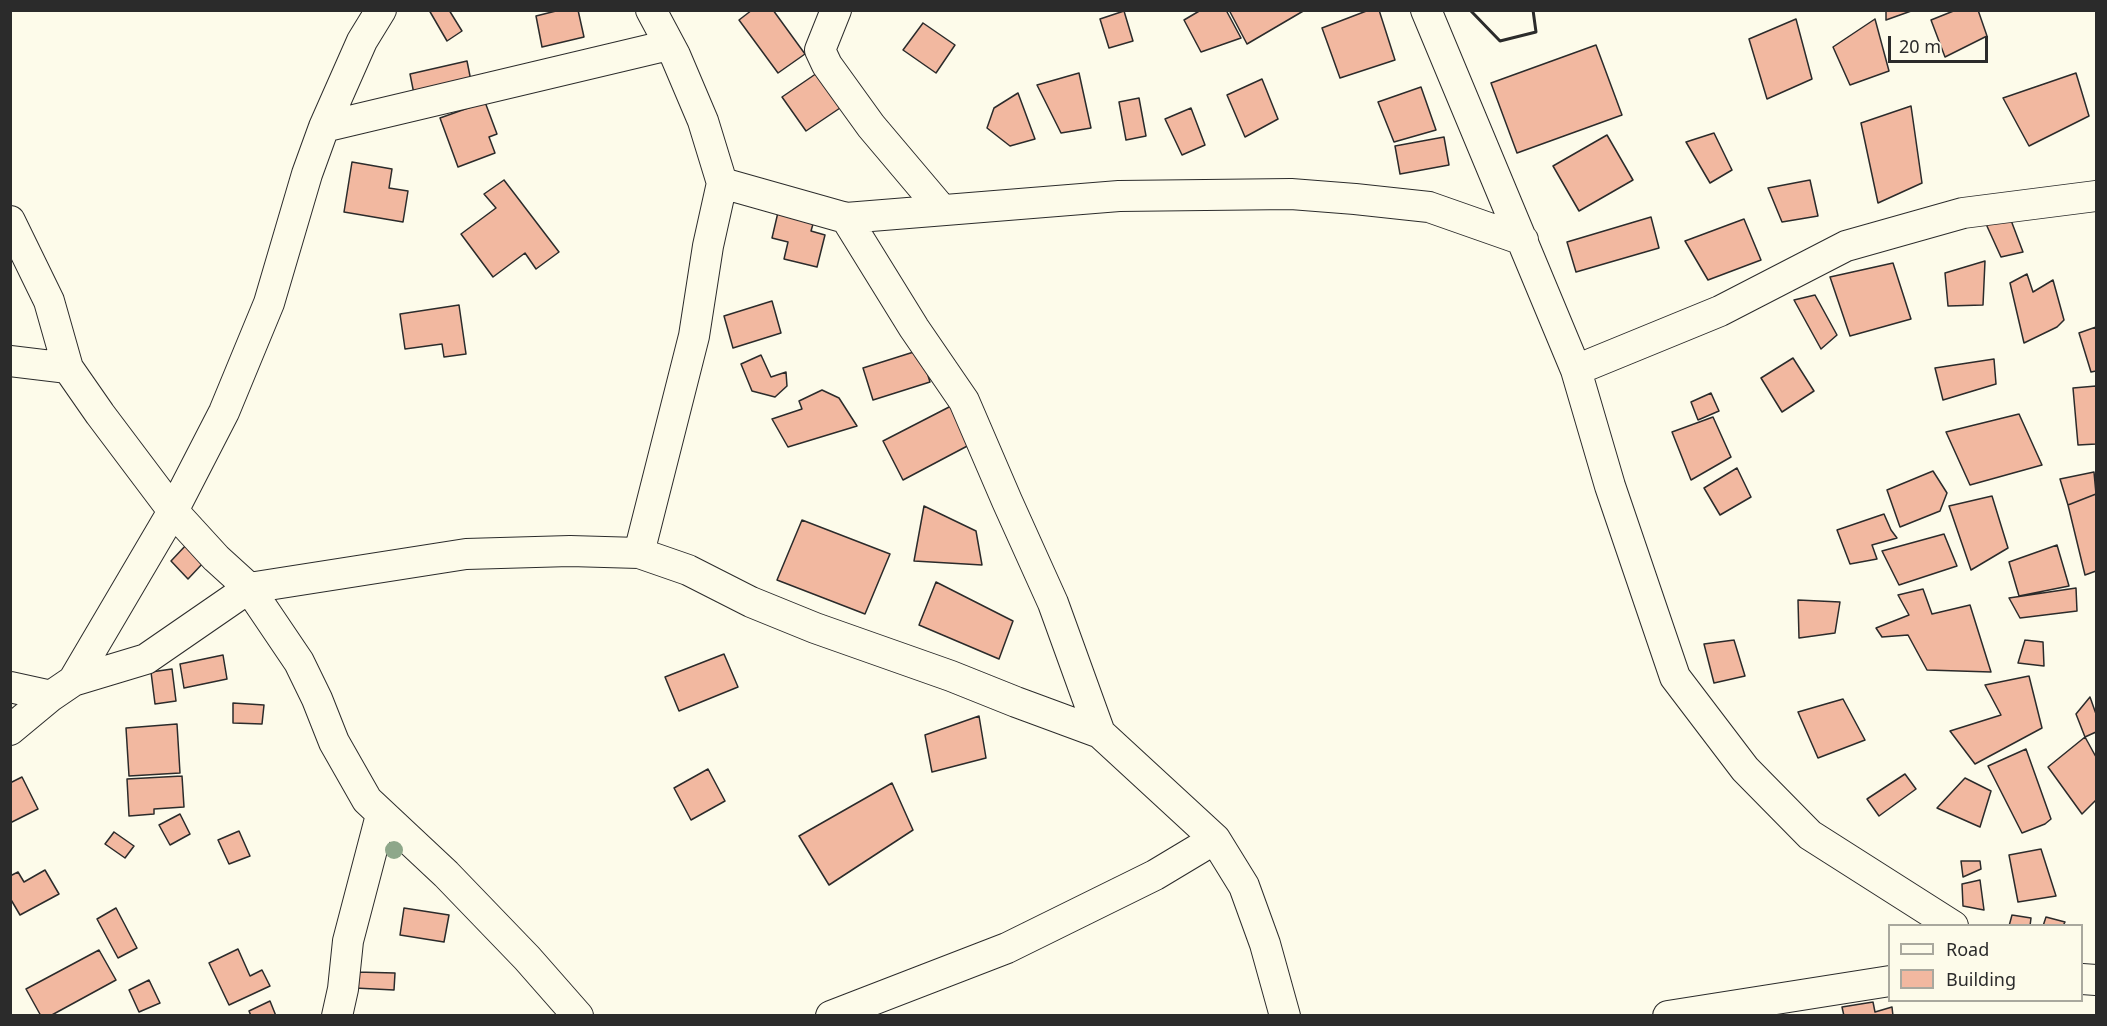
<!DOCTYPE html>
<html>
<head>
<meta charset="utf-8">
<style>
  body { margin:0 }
  #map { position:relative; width:2107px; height:1026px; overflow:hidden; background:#fdfbea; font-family:"Noto Sans",sans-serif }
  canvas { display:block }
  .frame { position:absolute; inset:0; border:12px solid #2b2b2b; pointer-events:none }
  .legend { position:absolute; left:1888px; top:924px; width:195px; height:78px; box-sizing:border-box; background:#fdfbea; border:2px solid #a9a89e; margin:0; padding:8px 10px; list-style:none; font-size:18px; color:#2b2b2b }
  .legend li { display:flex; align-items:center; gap:12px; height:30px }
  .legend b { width:30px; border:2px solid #a9a89e }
  .scale { position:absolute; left:1888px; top:36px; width:100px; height:27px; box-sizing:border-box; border:3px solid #2b2b2b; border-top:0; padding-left:8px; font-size:18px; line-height:21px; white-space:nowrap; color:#2b2b2b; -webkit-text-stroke:4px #fdfbea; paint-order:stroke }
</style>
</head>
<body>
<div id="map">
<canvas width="2107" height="1026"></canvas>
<div class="frame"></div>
<ul class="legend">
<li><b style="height:8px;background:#fdfbea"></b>Road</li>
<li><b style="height:16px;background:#f2b8a0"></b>Building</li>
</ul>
<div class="scale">20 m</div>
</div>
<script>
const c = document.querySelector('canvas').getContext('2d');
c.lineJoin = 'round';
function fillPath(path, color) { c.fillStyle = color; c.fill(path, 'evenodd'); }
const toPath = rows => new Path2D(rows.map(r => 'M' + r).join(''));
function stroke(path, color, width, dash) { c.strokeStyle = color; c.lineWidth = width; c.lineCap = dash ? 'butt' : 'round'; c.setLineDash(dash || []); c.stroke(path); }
const building = toPath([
  [429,10,449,10,462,31,447,41,429,10],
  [560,10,578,10,584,37,542,47,536,16,560,10],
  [752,10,773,10,805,54,778,73,739,20,752,10],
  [1201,10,1226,10,1241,38,1201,52,1184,20,1201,10],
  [1229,10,1305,10,1247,44,1229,10],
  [1369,10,1379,10,1395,60,1340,78,1322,28,1369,10],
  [1886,10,1914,10,1886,20,1886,10],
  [1956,10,1978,10,1987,36,1945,57,1931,20,1956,10],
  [1124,11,1133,41,1109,48,1100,19,1124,11],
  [1796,19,1812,79,1767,99,1749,39,1796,19],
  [1875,19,1889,71,1850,85,1833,47,1875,19],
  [923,23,955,45,936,73,903,50,923,23],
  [1596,45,1622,115,1517,153,1491,83,1596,45],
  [467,61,471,81,414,94,410,74,467,61],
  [820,71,843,106,806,131,782,97,820,71],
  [1079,73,1091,128,1061,133,1037,85,1079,73],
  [2076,73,2089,116,2029,146,2003,98,2076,73],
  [1262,79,1278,119,1245,137,1227,95,1262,79],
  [1421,87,1436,130,1394,142,1378,102,1421,87],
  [1018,93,1035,139,1010,146,987,128,994,108,1018,93],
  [1139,98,1146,136,1126,140,1119,102,1139,98],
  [485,102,497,134,489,137,495,153,458,167,440,118,485,102],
  [1911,106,1922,183,1878,203,1861,123,1911,106],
  [1191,108,1205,145,1182,155,1165,119,1191,108],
  [1714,133,1732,170,1710,183,1686,142,1714,133],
  [1607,135,1633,180,1579,211,1553,166,1607,135],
  [1444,137,1449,165,1400,174,1395,146,1444,137],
  [352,162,392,169,389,188,408,191,403,222,344,212,352,162],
  [504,180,559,252,536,269,525,253,493,277,461,234,496,208,484,194,504,180],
  [1810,180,1818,216,1782,222,1768,188,1810,180],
  [779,208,815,217,811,231,825,235,817,267,784,259,788,242,772,238,779,208],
  [2009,215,2023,252,2001,257,1986,224,2009,215],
  [1651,217,1659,248,1576,272,1567,242,1651,217],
  [1744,219,1761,260,1708,280,1685,241,1744,219],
  [1985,261,1983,305,1948,306,1945,273,1985,261],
  [1893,263,1911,319,1850,336,1830,277,1893,263],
  [2027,274,2033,292,2053,280,2064,320,2057,327,2024,343,2010,283,2027,274],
  [1815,295,1837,335,1821,349,1794,300,1815,295],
  [772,301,781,333,733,348,724,316,772,301],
  [459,305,466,354,444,357,442,344,405,349,400,314,459,305],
  [2096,327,2096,371,2091,372,2079,333,2096,327],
  [920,350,930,382,873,400,863,368,920,350],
  [761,355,771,377,786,372,787,386,775,397,752,391,741,364,761,355],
  [1793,358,1814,391,1782,412,1761,378,1793,358],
  [1994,359,1996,384,1943,400,1935,368,1994,359],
  [2096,386,2096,444,2078,445,2073,388,2096,386],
  [822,390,839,398,857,426,788,447,772,419,802,409,799,401,822,390],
  [1711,393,1719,411,1698,420,1691,402,1711,393],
  [953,405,973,443,903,480,883,441,953,405],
  [2019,414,2042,465,1970,485,1946,432,2019,414],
  [1713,417,1731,457,1691,480,1672,432,1713,417],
  [1737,468,1751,497,1720,515,1704,488,1737,468],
  [1933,471,1947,493,1940,511,1900,527,1887,490,1933,471],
  [2094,472,2096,494,2068,505,2060,479,2094,472],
  [2096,494,2096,571,2085,575,2068,505,2096,494],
  [1992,496,2008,548,1971,570,1949,506,1992,496],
  [924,506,976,531,982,565,914,561,924,506],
  [1884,514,1891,530,1897,538,1872,545,1877,559,1850,564,1837,530,1884,514],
  [802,520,890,554,865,614,777,580,802,520],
  [1944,534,1957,566,1899,585,1882,551,1944,534],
  [187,544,204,562,188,579,171,561,187,544],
  [2057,545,2069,586,2019,596,2009,562,2057,545],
  [936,582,1013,621,999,659,919,625,936,582],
  [2076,588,2077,611,2020,618,2009,598,2076,588],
  [1923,589,1932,614,1970,605,1991,672,1927,670,1908,635,1882,637,1876,628,1909,615,1898,595,1923,589],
  [1798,600,1840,602,1835,633,1799,638,1798,600],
  [1734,640,1745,676,1714,683,1704,644,1734,640],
  [2025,640,2043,642,2044,666,2018,663,2025,640],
  [724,654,738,687,679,711,665,677,724,654],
  [223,655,227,679,184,688,180,664,223,655],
  [172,669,176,701,155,704,151,672,172,669],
  [2029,676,2042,728,1975,764,1950,731,2001,715,1985,685,2029,676],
  [2090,697,2096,714,2096,732,2085,737,2076,714,2090,697],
  [1843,699,1865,740,1818,758,1798,712,1843,699],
  [233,703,264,705,262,724,233,723,233,703],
  [979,716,986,758,932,772,925,735,979,716],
  [177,724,180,773,129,776,126,728,177,724],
  [2085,737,2096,757,2096,800,2082,814,2048,767,2085,737],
  [2026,749,2051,819,2045,824,2022,833,1988,766,2026,749],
  [708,769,725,801,691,820,674,788,708,769],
  [1905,774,1916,789,1879,816,1867,799,1905,774],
  [182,776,184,807,154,809,154,814,129,816,127,779,182,776],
  [22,777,38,809,10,823,10,783,22,777],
  [1965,778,1991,791,1980,827,1937,808,1965,778],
  [892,783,913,830,829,885,799,836,892,783],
  [180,814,190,834,170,845,159,825,180,814],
  [239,831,250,856,229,864,218,840,239,831],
  [114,832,134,846,125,858,105,844,114,832],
  [2041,849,2056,896,2018,902,2009,855,2041,849],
  [1961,861,1980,861,1981,869,1963,877,1961,861],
  [45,870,59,894,20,915,10,898,10,876,18,872,24,882,45,870],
  [1980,880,1984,910,1963,906,1962,884,1980,880],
  [116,908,137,948,118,958,97,919,116,908],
  [404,908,449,915,444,942,400,935,404,908],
  [2012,915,2031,918,2030,926,2009,926,2012,915],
  [2046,917,2065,922,2063,926,2043,926,2046,917],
  [238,949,250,976,262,970,270,986,229,1005,209,963,238,949],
  [99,950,116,980,50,1016,41,1016,26,989,99,950],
  [356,972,395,973,394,990,355,988,356,972],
  [149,980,160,1003,139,1012,129,990,149,980],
  [270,1001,276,1016,251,1016,249,1011,270,1001],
  [1873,1002,1875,1012,1892,1007,1893,1016,1844,1016,1842,1007,1873,1002]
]);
const street = toPath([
  [836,10,820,50,827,65,871,126,942,210],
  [1426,10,1576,370,1610,486,1675,677,1745,769,1810,835,1953,926],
  [324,127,669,45],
  [722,183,846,218,1119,196,1291,194,1355,199,1429,207,1523,240],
  [846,218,914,328,964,401,1007,501,1053,603,1100,733],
  [10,221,49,301,68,368,100,414,173,511,216,558,249,588,299,662,317,699,334,742,367,800,446,874,527,958,578,1016],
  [10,361,68,368],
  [1576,370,1720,311,1846,246,1963,213,2096,196],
  [639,553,694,336,708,246,722,183,703,121,675,55,651,10],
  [73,681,146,659,249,588,466,554,570,551,639,553,688,570,751,602,815,628,951,676,1016,702,1100,733,1215,839,1244,886,1265,944,1285,1016],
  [10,687,51,696],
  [10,730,51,696,73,681,173,511,224,412,269,303,307,174,324,127,362,41,381,10],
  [2082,979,2096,980],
  [337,1016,343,989,348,941,381,815],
  [831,1016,1007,948,1155,875,1215,839],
  [1668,1016,1890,981]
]);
const wall = toPath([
  [1470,10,1500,41,1536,32,1533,10]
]);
const trees = [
  [394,850]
];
fillPath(building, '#f2b8a0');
stroke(building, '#2b2b2b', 1.5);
stroke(street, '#2b2b2b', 32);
stroke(street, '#fdfbea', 30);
stroke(wall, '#2b2b2b', 3);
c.fillStyle = '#8ea78a';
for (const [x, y] of trees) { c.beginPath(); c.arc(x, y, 9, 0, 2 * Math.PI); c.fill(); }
</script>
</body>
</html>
